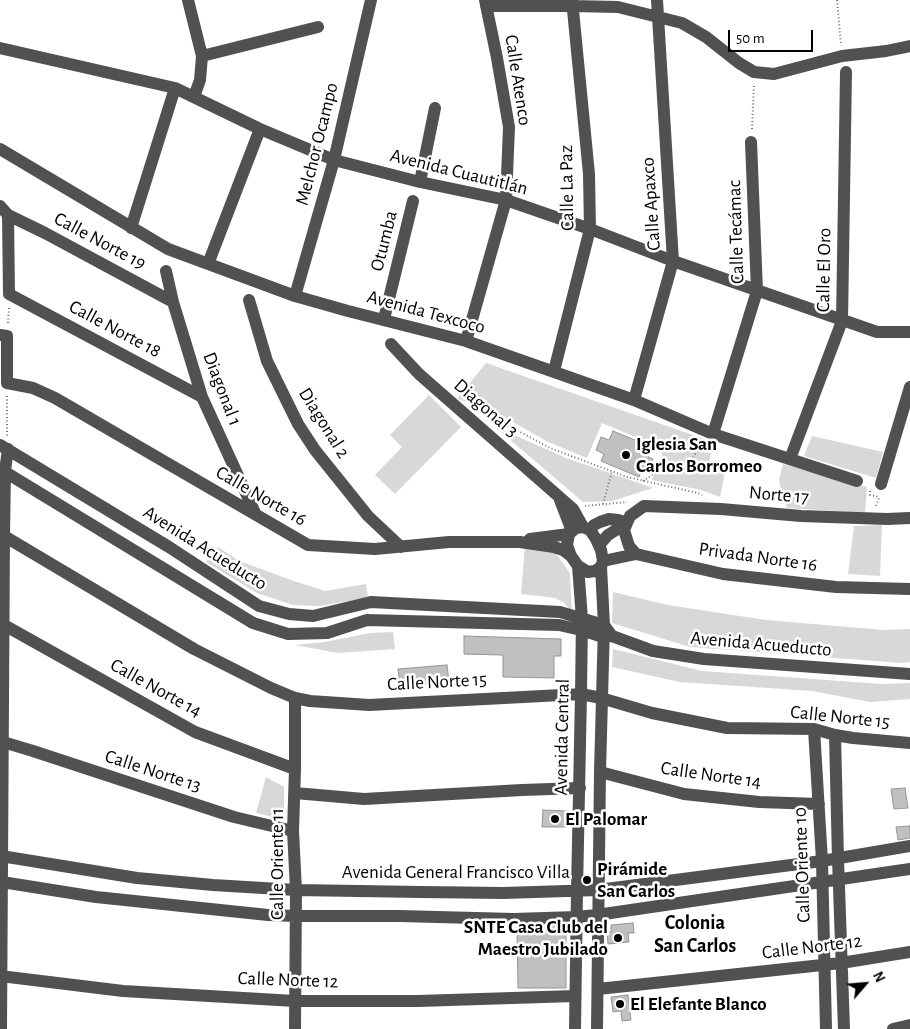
<!DOCTYPE html>
<html>
<head>
<meta charset="utf-8">
<style>
  body { margin:0 }
  #map { position:relative; width:910px; height:1029px; overflow:hidden; background:#fff; font-family:"Alegreya Sans",sans-serif }
  canvas { display:block }
  .north { position:absolute; left:840px; top:959px; width:50px; height:50px; -webkit-text-stroke:4px #fff; paint-order:stroke; rotate:63deg; font-size:14px; font-weight:700; line-height:20px; text-align:center; color:#000 }
  .north::after { content:''; display:block; margin:auto; width:18px; height:22px; background:#000; clip-path:polygon(50% 0,100% 100%,50% 72%,0 100%) }
  .scale { position:absolute; left:728px; top:30px; width:85px; height:22px; box-sizing:border-box; border:2px solid #000; border-top:0; padding-left:6px; font-size:15px; line-height:18px; white-space:nowrap; color:#000; -webkit-text-stroke:4px #fff; paint-order:stroke }
</style>
</head>
<body>
<div id="map">
<canvas width="910" height="1029"></canvas>
<div class="north">N</div>
<div class="scale">50 m</div>
</div>
<script>
const c = document.querySelector('canvas').getContext('2d');
c.lineJoin = 'round';
function fillPath(path, color) { c.fillStyle = color; c.fill(path, 'evenodd'); }
const toPath = rows => new Path2D(rows.map(r => 'M' + r).join(''));
function stroke(path, color, width, dash) { c.strokeStyle = color; c.lineWidth = width; c.lineCap = dash ? 'butt' : 'round'; c.setLineDash(dash || []); c.stroke(path); }
function drawText(font, color, halo, rows, align = 'center') {
  c.font = font + ' "Alegreya Sans",sans-serif'; c.lineWidth = 5; c.setLineDash([]); c.textBaseline = 'middle'; c.strokeStyle = halo; c.fillStyle = color; for (const [text, x, y, turn = 0] of rows) {
    c.save(); c.translate(x, y); c.rotate((+turn || 0) * Math.PI / 180); c.textAlign = isNaN(turn) ? turn : align; if (halo) c.strokeText(text, 0, 0); c.fillText(text, 0, 0); c.restore();
  }
}
const green = toPath([
  [486,363,713,442,709,464,726,467,720,497,701,490,652,480,664,449,602,423,587,458,548,442,487,407,457,399],
  [429,395,461,427,395,494,375,475,402,447,390,435],
  [494,426,566,458,653,488,612,501,583,502],
  [812,436,883,452,876,478,804,456],
  [783,464,867,487,865,513,787,508,782,495,779,480],
  [882,525,880,576,848,574,854,526],
  [525,545,551,547,570,573,572,612,563,602,555,598,521,594],
  [218,547,239,561,294,581,325,591,366,584,368,598,320,606,293,605,257,593,206,562],
  [613,592,668,605,766,620,884,630,910,629,910,662,902,663,690,647,612,623],
  [393,632,395,649,338,653,295,645,325,642,370,633],
  [613,649,702,671,882,684,910,683,910,699,870,702,812,691,680,682,612,667],
  [266,777,284,787,284,814,276,818,256,813]
]);
const building = toPath([
  [613,431,652,447,648,457,653,459,647,472,642,470,639,477,601,461,604,454,596,450,601,437,609,440,613,431],
  [464,636,561,639,561,656,554,656,554,678,503,677,503,655,464,654,464,636],
  [447,665,449,682,400,686,398,669,447,665],
  [905,788,908,808,894,809,891,789,905,788],
  [543,810,568,811,567,827,542,827,543,810],
  [910,826,910,838,898,840,896,827,910,826],
  [633,923,634,933,628,933,629,942,608,944,607,932,611,932,611,925,633,923],
  [566,925,566,988,518,988,517,927,566,925],
  [628,995,631,1020,622,1021,621,1011,613,1012,611,997,628,995]
]);
const path = toPath([
  [837,0,841,45],
  [752,129,754,84],
  [8,323,9,308],
  [7,396,7,436],
  [489,420,496,419,550,448,627,477,698,493,702,495],
  [643,481,652,475,673,469,693,458,701,443],
  [870,491,870,495,876,496,879,498,876,506],
  [603,504,612,471],
  [585,506,627,502]
]);
const minor = toPath([
  [188,0,202,56,200,80,194,97],
  [486,6,572,6,618,7,682,23,706,37,739,63,754,72,774,74,842,56,886,51,910,46],
  [0,48,175,88,260,129,334,160,420,182,506,200,590,229,673,261,877,332,910,332],
  [202,56,318,27],
  [0,149,168,249,295,296,348,311,466,341,634,400,713,434,857,481],
  [420,182,435,108],
  [0,206,8,215,45,233,173,302],
  [8,215,9,294,202,397],
  [131,228,175,88],
  [208,264,260,129],
  [166,271,173,302,202,397,256,515],
  [295,296,334,160,371,0],
  [249,300,267,361,298,424,315,450,368,516,401,547],
  [384,319,413,201],
  [0,335,7,336,7,383,33,388,55,398,308,545,375,549,449,542,520,542,554,547,563,550,571,556],
  [466,341,506,200,509,127,497,58,485,0],
  [391,344,419,374,573,509,583,527],
  [554,371,590,229,589,174,572,0],
  [634,400,673,261,657,0],
  [713,434,757,291,751,142],
  [0,445,169,547,259,606,289,614,313,616,371,602,560,612,604,625,612,636],
  [790,459,842,321,846,72],
  [0,469,253,623,288,634,327,633,367,620,559,625,581,630,603,637,612,636,653,651,704,659,910,674],
  [881,484,910,387],
  [560,500,572,531],
  [583,527,590,530,596,539,601,550,603,561,601,567,595,571,588,572,578,566,571,556,567,545,569,534,576,528,583,527],
  [590,530,594,525,600,522,609,519,618,520,627,523],
  [0,536,4,536,194,649,271,688,295,698,310,701,369,705,581,694,601,698,652,713,727,728,814,729,835,735,853,738,910,743],
  [530,539,569,534],
  [599,545,608,535,627,523],
  [636,554,629,546,624,530,630,516,644,506,721,509,801,516,887,519,910,518],
  [603,561,636,554,723,574,836,587,910,589],
  [0,625,4,625,195,732,295,769],
  [814,729,822,861,826,1029],
  [835,735,838,859,844,1029],
  [3,742,33,751,234,817,293,831],
  [600,772,684,794,759,802,819,804],
  [295,793,364,799,522,790,580,788],
  [1,856,137,878,213,885,296,890,421,892,503,893,598,890,822,861,910,846],
  [2,882,96,897,268,915,296,916,399,916,514,919,576,917,597,915,910,869],
  [0,976,123,991,295,1001,418,1001,575,996],
  [598,989,841,963,910,952],
  [1,1029,4,536,5,471,8,449],
  [295,1029,296,890,293,831,295,769,295,698],
  [575,1029,577,891,581,694,582,619,578,566],
  [597,1029,600,772,604,625,601,567],
  [893,1029,910,1025]
]);
const markers = [
  [626,455,5,"#000"],
  [555,819,5,"#000"],
  [587,880,5,"#000"],
  [618,938,5,"#000"],
  [620,1004,5,"#000"]
];
const streetNames = [
  ["Calle Atenco",518,80,81],
  ["Melchor Ocampo",317,144,-76],
  ["Avenida Cuautitlán",459,172,14],
  ["Calle La Paz",567,188,-91],
  ["Calle Apaxco",651,204,-94],
  ["Calle Tecámac",736,232,-92],
  ["Calle Norte 19",100,241,28],
  ["Otumba",384,241,-76],
  ["Calle El Oro",824,270,-89],
  ["Avenida Texcoco",426,312,15],
  ["Calle Norte 18",115,329,28],
  ["Diagonal 1",222,389,69],
  ["Diagonal 3",486,408,41],
  ["Diagonal 2",324,423,58],
  ["Norte 17",779,495,5],
  ["Calle Norte 16",261,496,30],
  ["Avenida Acueducto",205,548,32],
  ["Privada Norte 16",758,557,8],
  ["Avenida Acueducto",761,644,5],
  ["Calle Norte 15",437,682,-3],
  ["Calle Norte 14",156,688,29],
  ["Calle Norte 15",840,717,6],
  ["Avenida Central",562,737,-89],
  ["Calle Norte 13",153,771,18],
  ["Calle Norte 14",711,775,8],
  ["Calle Oriente 11",277,864,-90],
  ["Calle Oriente 10",802,865,-92],
  ["Avenida General Francisco Villa",456,872],
  ["Calle Norte 12",812,947,-7],
  ["Calle Norte 12",288,980,2]
];
const poiNames = [
  ["Iglesia San",636,444],
  ["Carlos Borromeo",636,466],
  ["El Palomar",565,819],
  ["Pirámide",597,869],
  ["San Carlos",597,891],
  ["SNTE Casa Club del",608,927,"right"],
  ["Maestro Jubilado",608,949,"right"],
  ["El Elefante Blanco",630,1004]
];
const neighbourhoodNames = [
  ["Colonia",695,923],
  ["San Carlos",695,946]
];
fillPath(green, '#d8d8d8');
fillPath(building, '#c0c0c0');
stroke(building, '#959595', 1);
stroke(path, '#737373', 2, [1, 2.5]);
stroke(minor, '#515151', 12);
for (const [x, y, r, color] of markers) { const dot = new Path2D(); dot.arc(x, y, r, 0, 2 * Math.PI); c.fillStyle = color; c.fill(dot); stroke(dot, '#fff', 2); }
drawText('19px', '#000', '#fff', streetNames);
drawText('bold 19px', '#000', '#fff', poiNames, 'left');
drawText('bold 20px', '#000', '#fff', neighbourhoodNames);
</script>
</body>
</html>
